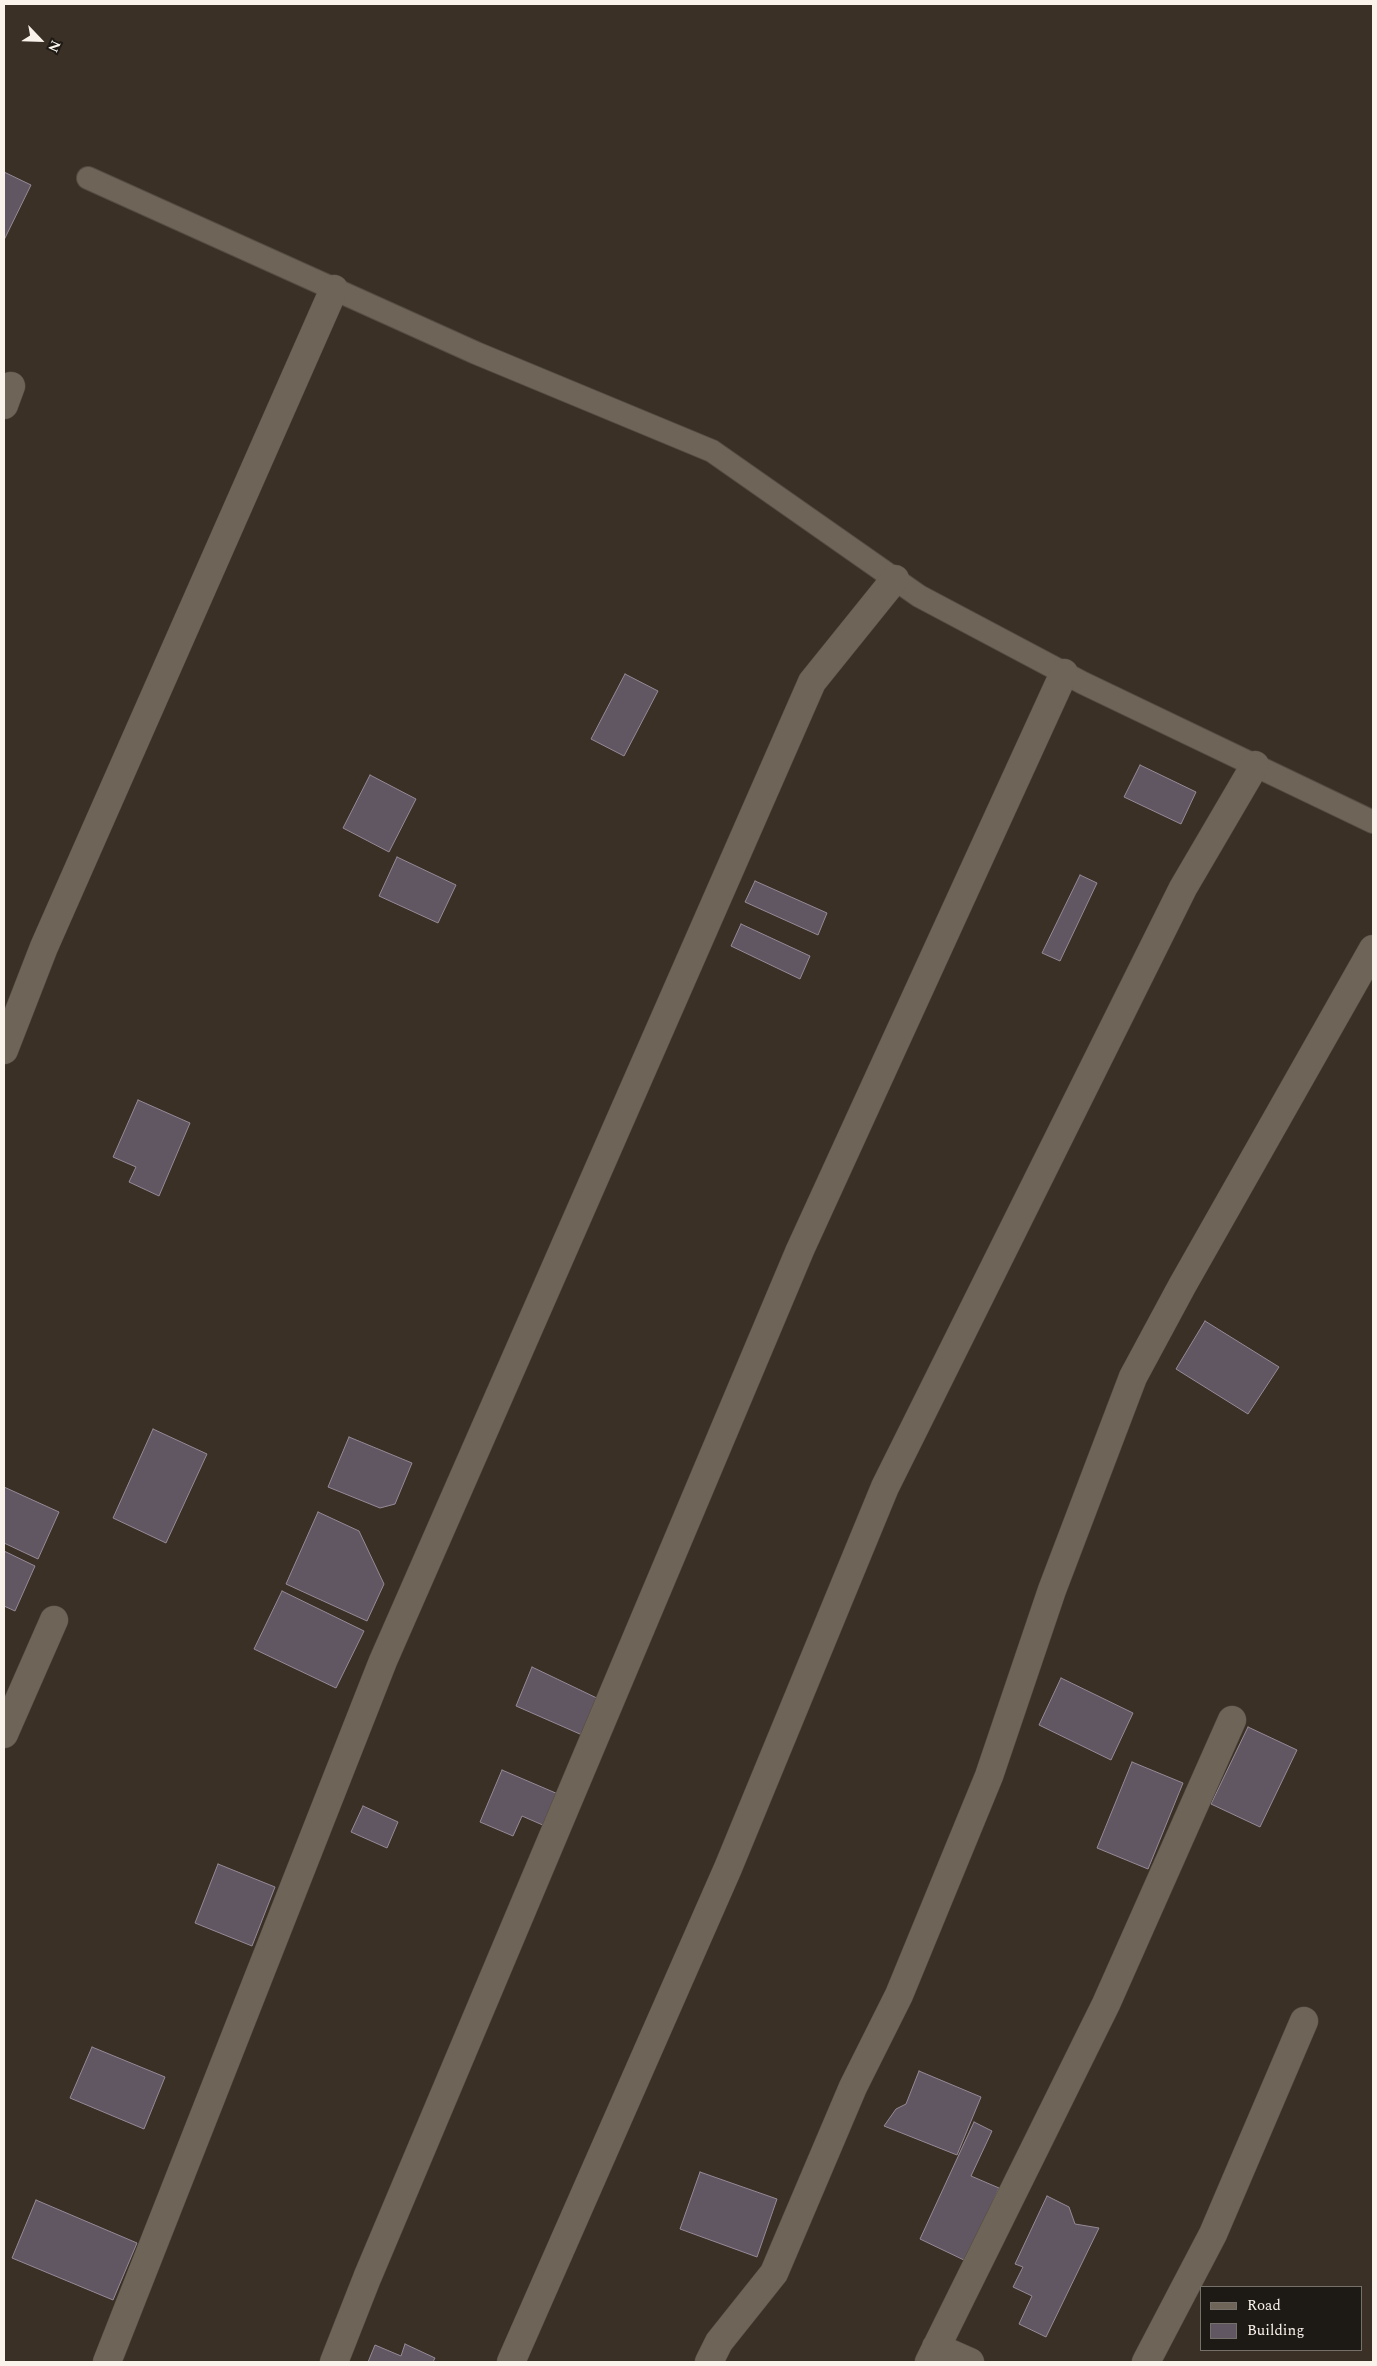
<!DOCTYPE html>
<html>
<head>
<meta charset="utf-8">
<style>
  body { margin:0 }
  #map { position:relative; width:1377px; height:2366px; overflow:hidden; background:#3a3026; font-family:Spectral,serif }
  canvas { display:block }
  .frame { position:absolute; inset:0; border:5px solid #faf3ec; pointer-events:none }
  .legend { position:absolute; left:1200px; top:2286px; width:162px; height:65px; box-sizing:border-box; background:#1d1914; border:1px solid #75706a; margin:0; padding:6px 9px; list-style:none; font-size:15px; color:#faf3ec }
  .legend li { display:flex; align-items:center; gap:10px; height:25px }
  .legend b { width:25px; border:1px solid #75706a }
  .north { position:absolute; left:15px; top:15px; width:50px; height:50px; -webkit-text-stroke:4px #1d1914; paint-order:stroke; rotate:114deg; font-size:14px; font-weight:700; line-height:20px; text-align:center; color:#faf3ec }
  .north::after { content:''; display:block; margin:auto; width:18px; height:22px; background:#faf3ec; clip-path:polygon(50% 0,100% 100%,50% 72%,0 100%) }
</style>
</head>
<body>
<div id="map">
<canvas width="1377" height="2366"></canvas>
<div class="frame"></div>
<ul class="legend">
<li><b style="height:6px;background:#6f6458"></b>Road</li>
<li><b style="height:14px;background:#615762"></b>Building</li>
</ul>
<div class="north">N</div>
</div>
<script>
const c = document.querySelector('canvas').getContext('2d');
c.lineJoin = 'round';
function fillPath(path, color) { c.fillStyle = color; c.fill(path, 'evenodd'); }
const toPath = rows => new Path2D(rows.map(r => 'M' + r).join(''));
function stroke(path, color, width, dash) { c.strokeStyle = color; c.lineWidth = width; c.lineCap = dash ? 'butt' : 'round'; c.setLineDash(dash || []); c.stroke(path); }
const building = toPath([
  [4,172,31,185,4,240,4,172],
  [625,674,658,691,624,756,591,739,625,674],
  [1140,765,1196,792,1181,824,1124,797,1140,765],
  [370,775,416,799,389,852,343,828,370,775],
  [397,857,456,885,438,923,379,896,397,857],
  [1080,875,1097,883,1060,961,1042,953,1080,875],
  [755,881,827,913,818,935,745,902,755,881],
  [741,924,810,956,800,979,731,946,741,924],
  [138,1100,190,1123,159,1196,129,1182,136,1167,113,1157,138,1100],
  [1205,1321,1279,1367,1248,1414,1176,1369,1205,1321],
  [153,1429,207,1454,166,1543,113,1518,153,1429],
  [349,1437,412,1463,395,1504,380,1508,328,1487,349,1437],
  [4,1487,59,1512,38,1559,4,1543,4,1487],
  [318,1512,359,1531,384,1584,367,1621,286,1584,318,1512],
  [4,1551,35,1566,15,1611,4,1606,4,1551],
  [282,1591,364,1631,336,1688,254,1649,282,1591],
  [532,1667,603,1701,589,1738,516,1706,532,1667],
  [1061,1678,1133,1713,1111,1760,1039,1725,1061,1678],
  [1248,1727,1297,1750,1260,1827,1211,1804,1248,1727],
  [1132,1762,1183,1783,1148,1869,1097,1848,1132,1762],
  [502,1770,558,1794,545,1826,522,1816,513,1836,480,1822,502,1770],
  [363,1806,398,1822,387,1848,351,1832,363,1806],
  [218,1864,275,1887,252,1946,195,1923,218,1864],
  [92,2047,165,2077,144,2129,70,2098,92,2047],
  [919,2071,981,2097,957,2155,884,2126,896,2109,906,2104,919,2071],
  [974,2122,992,2131,971,2176,999,2188,966,2261,920,2239,974,2122],
  [700,2172,777,2199,757,2257,680,2229,700,2172],
  [1047,2196,1069,2207,1075,2224,1099,2228,1046,2337,1019,2324,1032,2296,1013,2287,1023,2267,1015,2264,1047,2196],
  [36,2200,137,2243,113,2300,12,2258,36,2200],
  [405,2344,435,2358,433,2362,368,2362,375,2345,401,2356,405,2344]
]);
const service = toPath([
  [88,178,476,353,712,451,919,596,1083,683,1373,822]
]);
const minor = toPath([
  [4,405,11,386],
  [4,1050,44,947,334,289],
  [4,1734,54,1620],
  [936,2347,970,2362],
  [107,2362,383,1661,812,682,895,579],
  [334,2362,367,2278,800,1250,1064,673],
  [511,2362,728,1868,885,1487,1183,888,1255,765],
  [709,2362,719,2342,774,2273,853,2087,899,1995,989,1776,1052,1590,1133,1377,1182,1286,1373,949],
  [929,2362,1106,2004,1232,1720],
  [1146,2362,1213,2234,1304,2021]
]);
fillPath(building, '#615762');
stroke(building, '#968a97', 1);
stroke(service, '#554d43', 24);
stroke(minor, '#554d43', 29);
stroke(service, '#6f6458', 22);
stroke(minor, '#6f6458', 28);
</script>
</body>
</html>
